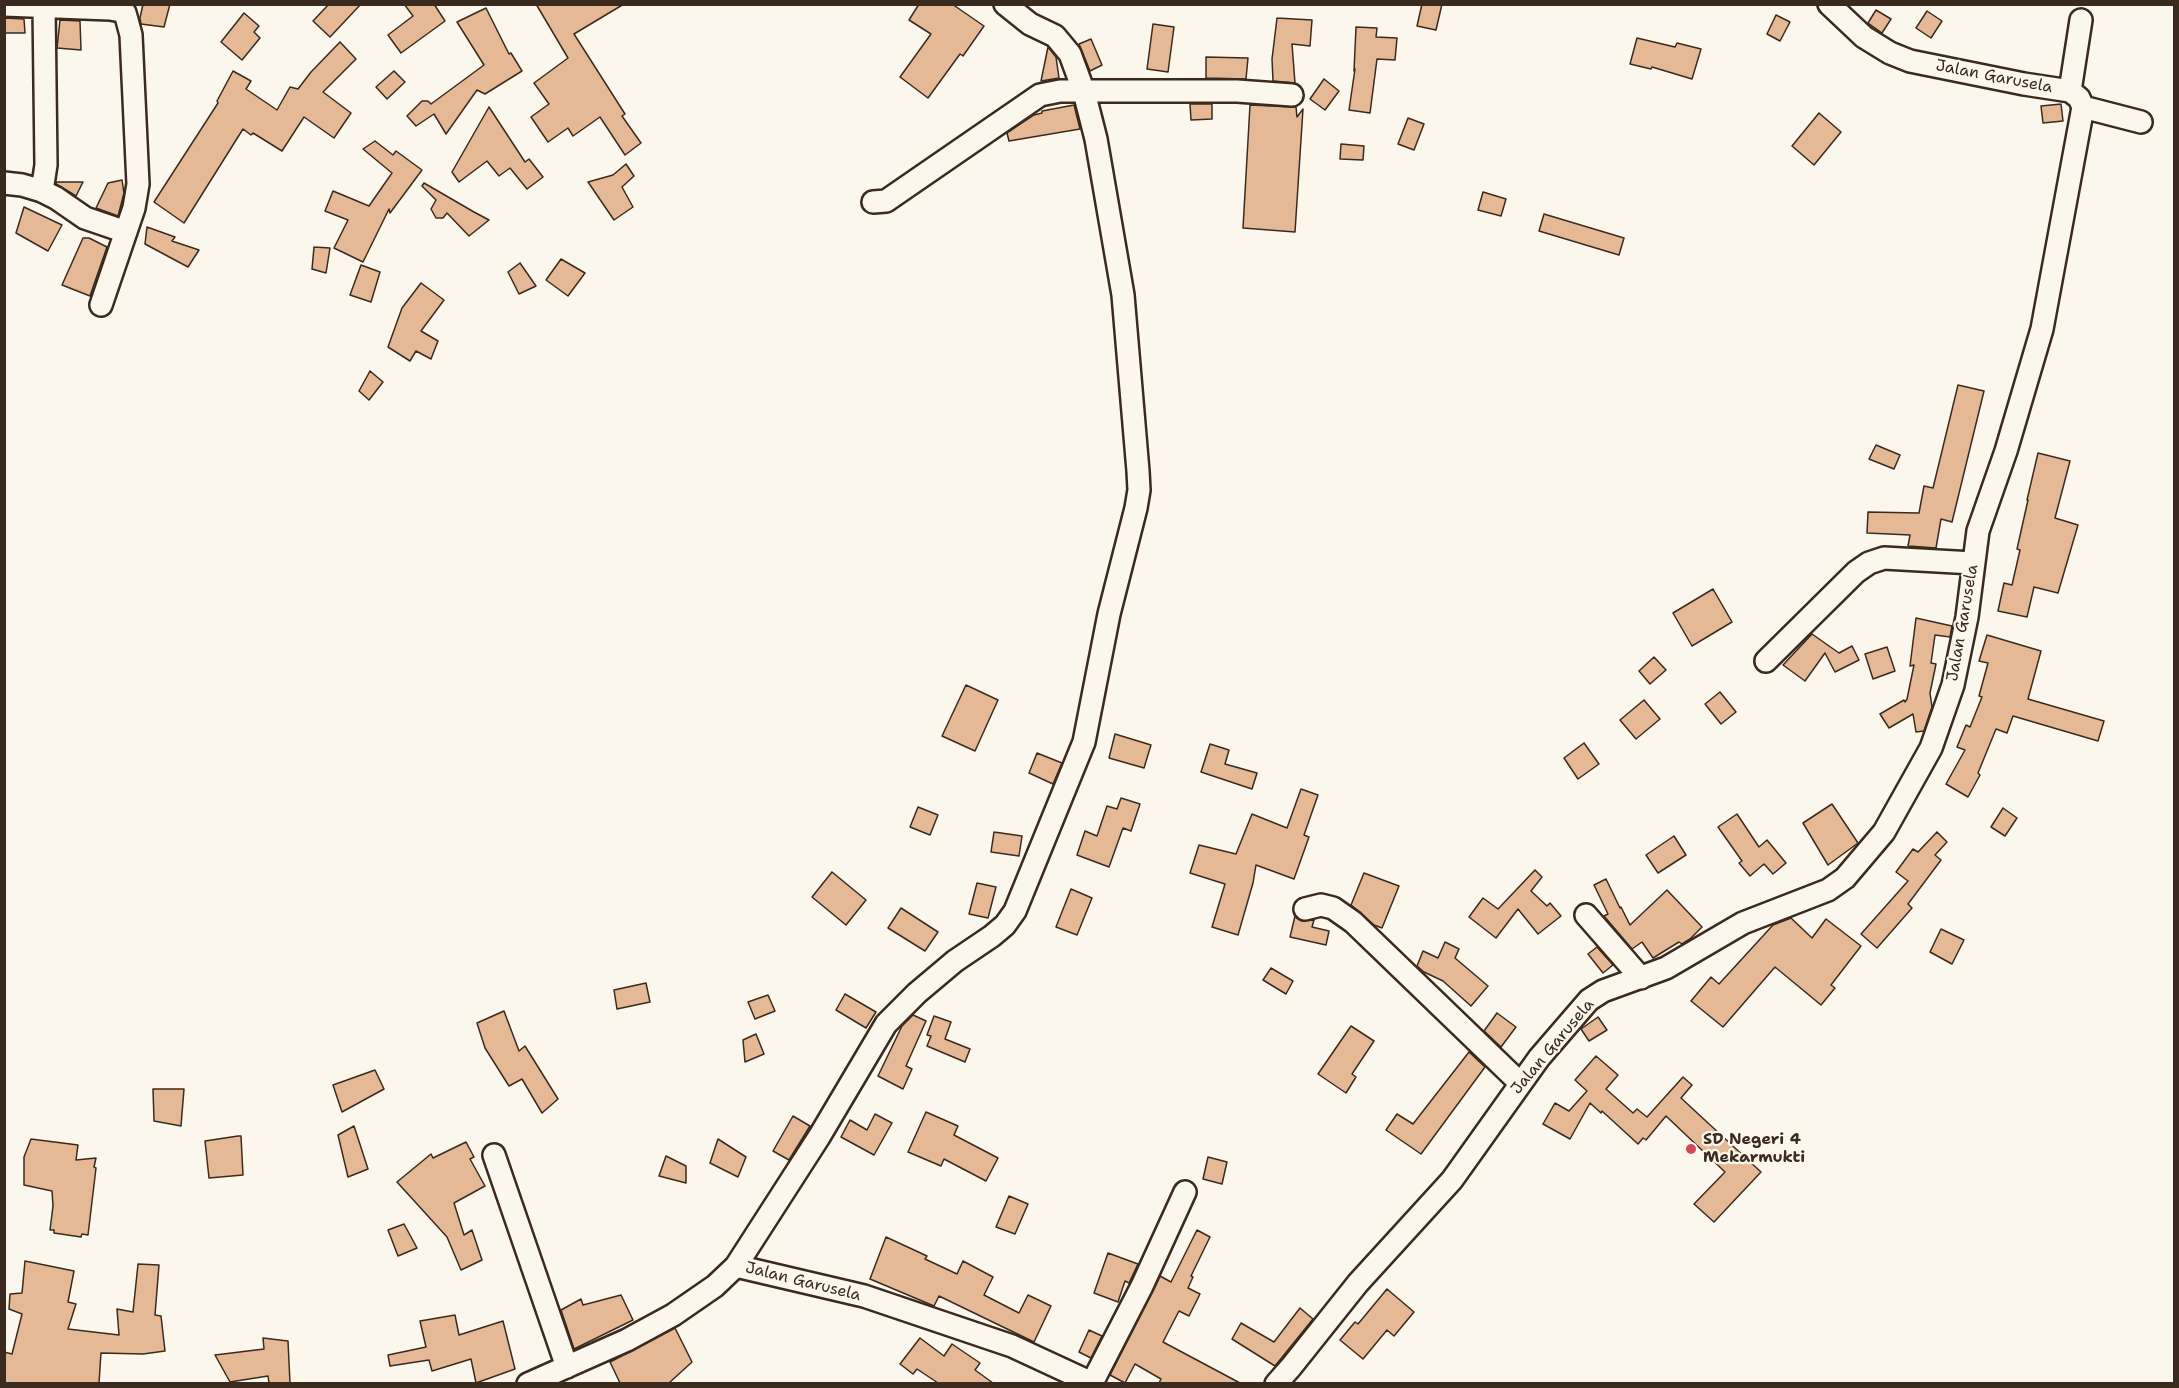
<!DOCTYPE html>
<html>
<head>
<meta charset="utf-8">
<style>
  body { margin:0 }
  #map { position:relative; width:2179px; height:1388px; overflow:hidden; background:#fbf7ec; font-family:"Shantell Sans",sans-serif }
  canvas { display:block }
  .frame { position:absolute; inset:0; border:6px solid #3b2a1e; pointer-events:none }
</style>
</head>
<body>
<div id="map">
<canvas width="2179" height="1388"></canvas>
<div class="frame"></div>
</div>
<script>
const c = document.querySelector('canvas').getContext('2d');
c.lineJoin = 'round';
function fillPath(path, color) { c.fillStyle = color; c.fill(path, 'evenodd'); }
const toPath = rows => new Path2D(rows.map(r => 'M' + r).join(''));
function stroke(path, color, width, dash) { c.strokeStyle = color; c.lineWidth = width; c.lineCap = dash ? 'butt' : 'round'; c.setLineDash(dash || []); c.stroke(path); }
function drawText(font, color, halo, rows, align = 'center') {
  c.font = font + ' "Shantell Sans",sans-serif'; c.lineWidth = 4.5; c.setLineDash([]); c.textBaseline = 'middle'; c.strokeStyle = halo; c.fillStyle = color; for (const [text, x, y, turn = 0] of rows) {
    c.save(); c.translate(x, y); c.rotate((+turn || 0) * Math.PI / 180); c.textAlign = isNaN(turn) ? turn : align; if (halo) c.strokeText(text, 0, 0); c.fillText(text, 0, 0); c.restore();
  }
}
const building = toPath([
  [143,4,170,4,164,27,141,24,140,18,143,4],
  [329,4,361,4,330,37,313,21,329,4],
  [404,4,434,4,445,21,401,53,388,35,413,16,404,4],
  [536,4,624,4,574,34,625,114,622,116,641,143,625,155,600,117,573,136,568,128,548,142,531,117,549,104,534,83,568,58,536,4],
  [919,4,952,4,984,26,963,56,960,54,928,98,900,77,931,34,909,20,919,4],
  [1422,4,1442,4,1436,30,1417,26,1422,4],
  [486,8,509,54,511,53,522,71,485,94,477,90,446,134,434,114,416,126,407,116,422,101,428,101,431,104,484,65,457,22,486,8],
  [1876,10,1891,19,1882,33,1868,23,1876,10],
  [1927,11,1942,21,1931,38,1916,28,1927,11],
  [244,13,259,26,254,32,260,38,242,60,221,42,244,13],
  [1776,15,1790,22,1780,41,1767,34,1776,15],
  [5,18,24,19,25,33,5,33,5,18],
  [1277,18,1312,20,1310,46,1292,44,1295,83,1273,81,1272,59,1277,18],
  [60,20,80,21,81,50,57,48,60,20],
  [1153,24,1174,27,1168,72,1147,69,1153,24],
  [1356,27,1377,28,1376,37,1397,38,1395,60,1377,59,1370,113,1349,110,1355,69,1354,71,1356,27],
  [1637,38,1675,47,1677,43,1701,49,1692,79,1652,67,1651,69,1630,64,1637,38],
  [1091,39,1102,65,1090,71,1079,44,1091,39],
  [340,42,356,59,323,92,351,113,334,138,304,117,282,151,253,133,251,135,243,129,184,223,154,202,218,103,217,101,233,71,251,81,246,89,277,110,290,87,298,89,311,72,340,42],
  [1048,47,1056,57,1059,78,1041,81,1048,47],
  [1206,57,1248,58,1246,79,1206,78,1206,57],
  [394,71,405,82,387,99,376,87,394,71],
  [1324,79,1339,91,1325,110,1310,99,1324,79],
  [1190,104,1212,104,1212,119,1191,120,1190,104],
  [2061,104,2063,121,2043,123,2041,106,2061,104],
  [1074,105,1080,129,1009,141,1007,133,1034,115,1042,113,1042,111,1074,105],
  [1250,105,1296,107,1297,117,1303,109,1295,232,1243,228,1250,105],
  [489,107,525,162,529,159,543,177,527,189,510,168,499,176,487,161,459,182,452,172,489,107],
  [1819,113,1841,132,1814,165,1792,146,1819,113],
  [1408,118,1424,124,1414,150,1398,144,1408,118],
  [375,141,393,155,396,151,422,170,390,213,389,209,363,262,334,248,348,220,325,211,333,191,369,206,392,173,363,149,375,141],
  [1341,144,1364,146,1363,160,1340,159,1341,144],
  [626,164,634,176,622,187,633,207,614,220,588,182,613,175,626,164],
  [122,180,124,193,118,216,96,208,108,183,122,180],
  [56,182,83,182,76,196,56,184,56,182],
  [424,183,474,212,489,220,469,236,447,213,443,218,436,218,431,209,436,200,422,186,424,183],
  [1483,192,1506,199,1501,216,1478,210,1483,192],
  [24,207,62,225,48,251,16,233,24,207],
  [1544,214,1624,238,1619,255,1539,231,1544,214],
  [147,227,175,237,172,241,199,250,188,267,145,244,147,227],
  [83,238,89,238,107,247,90,296,62,285,83,238],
  [314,247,330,248,326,273,312,269,314,247],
  [561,259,585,273,568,296,546,280,561,259],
  [520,263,536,286,519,294,508,272,520,263],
  [361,265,380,272,371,302,350,295,361,265],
  [421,283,444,300,421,331,438,341,431,359,416,351,410,361,388,347,402,308,421,283],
  [370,371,383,382,369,400,359,391,370,371],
  [1958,385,1984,391,1952,522,1941,519,1936,548,1908,546,1910,535,1867,533,1868,512,1919,513,1924,486,1933,488,1958,385],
  [1876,445,1900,455,1894,469,1869,459,1876,445],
  [2038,453,2070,461,2055,518,2078,525,2058,593,2034,587,2027,617,1998,611,2004,583,2012,585,2020,550,2017,549,2028,500,2027,500,2038,453],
  [1713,589,1732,622,1692,646,1673,613,1713,589],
  [1916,618,1952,626,1950,637,1935,635,1931,663,1936,664,1930,693,1932,707,1924,731,1916,732,1913,714,1889,728,1880,714,1904,700,1905,702,1907,699,1914,665,1910,666,1916,618],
  [1812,634,1839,653,1852,646,1859,660,1835,672,1825,653,1805,681,1783,665,1812,634],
  [1987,635,2041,651,2028,699,2104,721,2098,741,2013,716,2007,733,1996,729,1978,773,1980,775,1968,797,1946,784,1965,750,1957,747,1966,725,1970,727,1982,697,1979,696,1988,663,1979,661,1987,635],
  [1887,647,1895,671,1873,679,1865,654,1887,647],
  [1654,657,1666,670,1650,684,1639,671,1654,657],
  [966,685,998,700,975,751,942,736,966,685],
  [1720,692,1736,712,1721,724,1705,704,1720,692],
  [1644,700,1660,719,1636,739,1620,720,1644,700],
  [1115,734,1151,745,1144,768,1109,758,1115,734],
  [1584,743,1599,764,1578,779,1564,758,1584,743],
  [1210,744,1229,750,1225,764,1257,773,1252,789,1201,772,1210,744],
  [1037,753,1062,763,1053,784,1029,773,1037,753],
  [1301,789,1318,795,1304,835,1309,837,1294,879,1256,865,1253,883,1238,935,1212,927,1225,884,1190,873,1199,845,1236,854,1252,814,1287,828,1301,789],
  [1121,798,1140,804,1131,831,1123,828,1109,867,1077,855,1085,831,1097,836,1107,806,1117,809,1121,798],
  [1832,804,1858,843,1828,865,1803,823,1832,804],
  [918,807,938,815,930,835,910,827,918,807],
  [2003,808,2017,818,2005,836,1991,827,2003,808],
  [1737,814,1759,847,1767,840,1786,863,1773,874,1764,864,1750,876,1739,863,1742,861,1718,827,1737,814],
  [994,832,1022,836,1019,856,991,852,994,832],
  [1937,832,1947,842,1935,855,1941,860,1908,904,1912,908,1877,948,1861,934,1908,881,1896,872,1913,849,1918,852,1937,832],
  [1674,836,1686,855,1658,873,1646,855,1674,836],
  [1535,870,1542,877,1531,891,1547,906,1550,903,1561,916,1538,934,1518,909,1496,938,1469,917,1483,898,1498,909,1535,870],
  [832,872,866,900,846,925,812,897,832,872],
  [1364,873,1399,886,1382,928,1374,925,1351,905,1364,873],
  [1606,879,1620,908,1621,907,1630,925,1667,890,1702,927,1690,939,1682,944,1679,942,1653,958,1642,942,1632,949,1604,916,1608,914,1594,885,1606,879],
  [977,883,996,887,988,918,969,914,977,883],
  [1071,889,1092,898,1077,935,1056,927,1071,889],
  [901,908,938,932,925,951,888,928,901,908],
  [1295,916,1302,921,1314,920,1312,927,1329,931,1326,945,1290,937,1295,916],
  [1791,918,1812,938,1826,919,1861,946,1831,985,1835,988,1821,1005,1775,967,1723,1027,1691,1001,1711,977,1719,984,1773,925,1791,918],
  [1941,929,1964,940,1952,964,1930,952,1941,929],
  [1445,942,1459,949,1455,958,1488,986,1471,1006,1443,981,1424,972,1417,966,1423,951,1438,958,1445,942],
  [1597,947,1613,965,1603,973,1588,954,1597,947],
  [1271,968,1293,981,1286,994,1263,980,1271,968],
  [646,983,650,1002,617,1009,614,990,646,983],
  [845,994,876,1012,866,1028,836,1010,845,994],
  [768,995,775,1011,755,1019,748,1002,768,995],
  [504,1011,519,1051,525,1046,558,1099,542,1113,522,1079,509,1086,485,1048,477,1023,504,1011],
  [1497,1013,1516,1027,1501,1047,1484,1031,1497,1013],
  [913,1015,926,1021,906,1066,912,1069,903,1089,878,1076,902,1026,913,1015],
  [934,1016,951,1022,945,1039,970,1049,965,1062,927,1046,931,1036,927,1035,934,1016],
  [1598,1017,1607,1030,1589,1041,1581,1029,1598,1017],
  [1351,1026,1374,1041,1352,1074,1356,1077,1346,1093,1318,1074,1351,1026],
  [756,1034,764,1054,745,1062,743,1040,756,1034],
  [1469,1052,1485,1067,1421,1154,1386,1130,1397,1114,1413,1124,1469,1052],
  [1596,1056,1618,1075,1606,1089,1633,1113,1637,1109,1647,1117,1683,1077,1692,1085,1681,1098,1761,1172,1714,1222,1694,1204,1725,1172,1666,1116,1646,1140,1643,1138,1638,1144,1602,1111,1601,1113,1590,1103,1570,1139,1543,1124,1555,1103,1569,1111,1587,1091,1575,1080,1596,1056],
  [375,1070,384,1089,342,1112,333,1085,375,1070],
  [153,1089,184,1089,181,1126,154,1121,153,1089],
  [926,1112,958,1126,954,1135,998,1158,986,1181,944,1159,941,1166,908,1152,926,1112],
  [875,1114,892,1123,874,1155,841,1137,850,1120,867,1130,875,1114],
  [793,1116,810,1126,789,1160,773,1151,793,1116],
  [354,1126,368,1169,348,1177,338,1135,354,1126],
  [238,1136,241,1136,243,1175,209,1178,205,1141,238,1136],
  [31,1139,78,1145,76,1160,96,1158,94,1167,96,1168,88,1235,82,1234,81,1237,54,1233,54,1230,50,1230,53,1206,52,1191,24,1185,24,1157,31,1139],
  [718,1139,746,1157,738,1177,710,1163,718,1139],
  [466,1142,474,1157,470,1159,485,1186,454,1203,464,1235,472,1230,482,1260,461,1270,447,1237,397,1182,431,1154,433,1158,466,1142],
  [666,1156,686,1166,686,1183,659,1176,666,1156],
  [1208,1157,1227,1162,1222,1184,1203,1179,1208,1157],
  [1009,1196,1028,1204,1015,1234,996,1227,1009,1196],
  [404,1224,417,1248,398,1256,388,1230,404,1224],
  [1197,1230,1210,1237,1191,1276,1193,1277,1188,1288,1200,1294,1189,1316,1179,1311,1163,1342,1240,1383,1159,1383,1161,1379,1135,1364,1125,1383,1110,1375,1160,1276,1171,1282,1197,1230],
  [886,1237,927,1256,925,1259,957,1274,963,1261,993,1277,984,1295,1019,1313,1028,1295,1051,1306,1034,1342,939,1296,934,1306,870,1279,886,1237],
  [1108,1253,1138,1264,1129,1283,1125,1281,1118,1302,1094,1293,1108,1253],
  [25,1261,74,1271,68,1302,76,1304,68,1329,119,1335,117,1309,133,1312,138,1264,159,1265,155,1315,161,1316,165,1351,143,1354,101,1353,99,1383,4,1383,4,1352,12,1354,22,1314,9,1309,10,1294,22,1293,25,1261],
  [1387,1289,1414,1312,1394,1336,1387,1330,1363,1359,1340,1340,1355,1322,1358,1324,1387,1289],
  [621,1295,633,1320,574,1349,561,1310,581,1299,583,1305,621,1295],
  [1300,1308,1313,1319,1275,1366,1232,1339,1241,1323,1274,1342,1300,1308],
  [455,1315,459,1335,503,1321,515,1369,476,1383,471,1359,432,1371,429,1360,390,1366,388,1355,426,1347,420,1321,455,1315],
  [675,1328,692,1362,669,1383,620,1383,610,1362,675,1328],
  [1089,1330,1102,1336,1091,1358,1079,1352,1089,1330],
  [263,1338,288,1341,290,1383,269,1383,268,1376,230,1382,215,1355,264,1349,263,1338],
  [920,1338,944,1356,952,1344,980,1363,975,1370,993,1383,938,1383,917,1369,913,1374,900,1364,920,1338]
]);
const street = toPath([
  [4,5,110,9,121,11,125,13,127,20,131,35,138,184,134,208,101,305],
  [2070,91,2081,20],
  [2083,107,2141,122],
  [4,183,22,185,42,191,56,198,85,218,126,232],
  [42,191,46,165,44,6],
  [873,202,886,201,1040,95,1060,91,1237,91,1292,95],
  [1766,661,1856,572,1869,563,1884,558,1973,563],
  [1305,909,1321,905,1333,908,1353,922,1520,1083],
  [1586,915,1641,978],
  [494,1155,567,1367],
  [736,1266,819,1137,886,1024,917,993,955,961,992,936,1005,925,1015,911,1084,742,1109,614,1136,508,1139,490,1138,471,1123,295,1096,139,1084,92,1070,54,1055,36,1030,24,1005,4],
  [1092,1383,1142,1286,1185,1192],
  [528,1384,627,1340,673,1315,715,1286,736,1266,864,1296,1012,1346,1094,1384],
  [1276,1384,1291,1367,1358,1283,1452,1180,1539,1058,1589,1000,1603,991,1666,968,1743,923,1828,890,1845,878,1884,832,1931,748,1953,685,1967,617,1978,531,2006,451,2042,329,2083,107,2079,98,2070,91,2024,84,1910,61,1890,53,1864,37,1829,4]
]);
const markers = [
  [1691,1149,6,"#d1495b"]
];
const streetNames = [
  ["Jalan Garusela",1994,77,11],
  ["Jalan Garusela",1963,623,-80],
  ["Jalan Garusela",1553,1047,-50],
  ["Jalan Garusela",803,1282,14]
];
const poiNames = [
  ["SD Negeri 4",1703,1140],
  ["Mekarmukti",1703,1158]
];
fillPath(building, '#e5b995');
stroke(building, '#3b2a1e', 1.5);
stroke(street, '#3b2a1e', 26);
stroke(street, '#fbf7ec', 21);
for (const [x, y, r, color] of markers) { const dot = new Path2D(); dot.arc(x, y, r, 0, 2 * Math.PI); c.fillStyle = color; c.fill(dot); stroke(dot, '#fbf7ec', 2); }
drawText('16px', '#3b2a1e', '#fbf7ec', streetNames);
drawText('bold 16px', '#3b2a1e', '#fbf7ec', poiNames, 'left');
</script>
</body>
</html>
